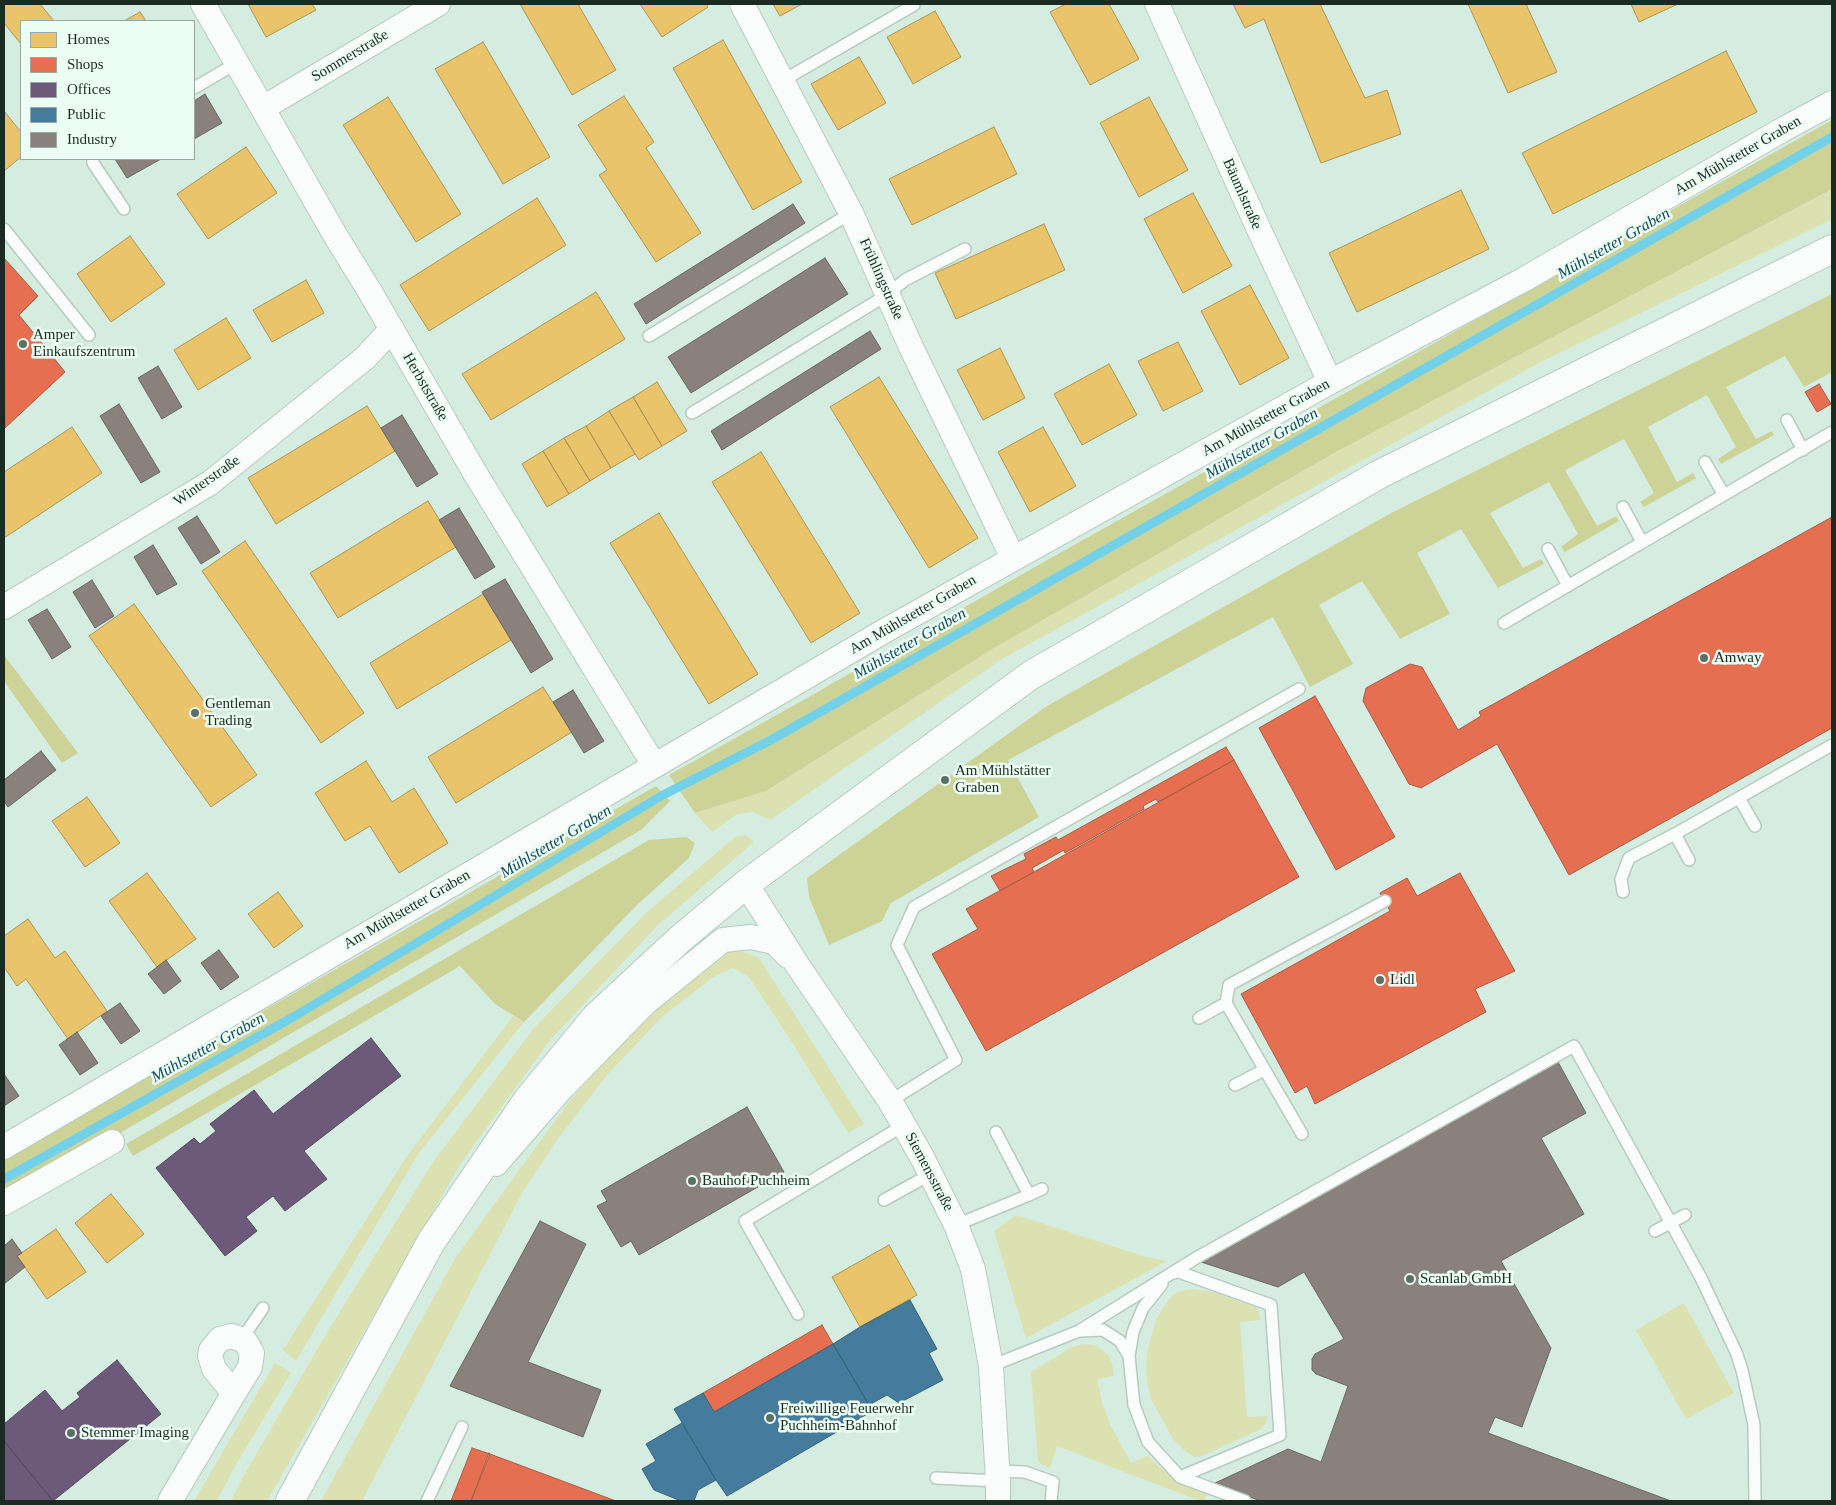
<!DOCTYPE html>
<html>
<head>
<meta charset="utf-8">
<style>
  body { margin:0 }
  #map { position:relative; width:1836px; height:1505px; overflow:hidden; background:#d5ede1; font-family:"Times New Roman",serif }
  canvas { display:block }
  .frame { position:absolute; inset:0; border:5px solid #1b2b24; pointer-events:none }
  .legend { position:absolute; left:20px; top:20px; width:175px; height:140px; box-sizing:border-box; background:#ecfdf4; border:1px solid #98a9a1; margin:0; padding:6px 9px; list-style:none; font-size:15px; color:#1b2b24 }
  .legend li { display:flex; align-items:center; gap:10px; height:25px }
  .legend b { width:25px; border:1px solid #98a9a1 }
</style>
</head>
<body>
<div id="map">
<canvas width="1836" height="1505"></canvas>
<div class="frame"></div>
<ul class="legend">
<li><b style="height:14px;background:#e9c46a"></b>Homes</li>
<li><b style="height:14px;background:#e76f51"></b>Shops</li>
<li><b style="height:14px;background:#6d597a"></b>Offices</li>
<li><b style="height:14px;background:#457b9d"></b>Public</li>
<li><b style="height:14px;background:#8a817c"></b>Industry</li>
</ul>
</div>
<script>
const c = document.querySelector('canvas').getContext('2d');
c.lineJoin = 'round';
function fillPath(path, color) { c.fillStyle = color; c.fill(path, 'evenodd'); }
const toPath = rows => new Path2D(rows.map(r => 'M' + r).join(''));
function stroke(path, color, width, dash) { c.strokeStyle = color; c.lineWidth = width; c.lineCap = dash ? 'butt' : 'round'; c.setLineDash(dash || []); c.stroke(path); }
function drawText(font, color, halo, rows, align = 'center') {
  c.font = font + ' "Times New Roman",serif'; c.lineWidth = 5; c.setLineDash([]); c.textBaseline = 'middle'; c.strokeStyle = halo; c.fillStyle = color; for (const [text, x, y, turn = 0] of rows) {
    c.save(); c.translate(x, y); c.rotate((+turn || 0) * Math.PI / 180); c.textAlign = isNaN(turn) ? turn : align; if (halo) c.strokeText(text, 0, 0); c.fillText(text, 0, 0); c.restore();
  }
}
const green = toPath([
  [1832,189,1832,219,1539,363,1002,659,770,820,753,812,737,814,712,832,695,813,766,791,994,648,1334,453],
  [746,835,754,842,657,926,551,1039,461,1163,267,1501,231,1501,243,1477,328,1331,433,1162,534,1028,647,912,735,837],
  [738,950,759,958,864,1124,848,1133,790,1039,749,977,733,968,713,977,662,1017,607,1075,557,1140,522,1193,362,1501,321,1501,456,1257,568,1103,629,1033,716,955],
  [513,1016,524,1022,418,1154,296,1361,283,1350,405,1159],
  [1016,1215,1146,1257,1167,1261,1026,1338,994,1231],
  [1193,1289,1210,1291,1255,1307,1259,1311,1260,1320,1240,1322,1247,1417,1267,1416,1266,1423,1261,1429,1202,1456,1194,1457,1184,1450,1173,1439,1152,1401,1147,1383,1146,1362,1148,1348,1153,1330,1157,1318,1166,1303,1173,1295,1181,1291],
  [1684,1303,1734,1393,1686,1419,1636,1330],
  [1083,1344,1093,1345,1101,1349,1108,1355,1112,1363,1114,1376,1097,1379,1102,1402,1110,1424,1131,1463,1148,1456,1169,1476,1207,1494,1204,1501,1200,1501,1057,1446,1050,1468,1042,1465,1038,1460,1031,1372,1072,1347],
  [275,1363,291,1373,234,1468,217,1501,194,1501]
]);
const forest = toPath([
  [1832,120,1832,189,1334,453,994,648,766,791,695,813,669,775,807,698,1026,572],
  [1832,294,1832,372,1804,387,1785,356,1726,387,1756,439,1772,431,1774,435,1721,464,1718,459,1736,447,1707,395,1648,427,1677,482,1693,473,1696,478,1644,507,1640,502,1654,493,1624,439,1565,470,1597,526,1616,516,1619,521,1565,552,1561,547,1578,534,1549,482,1490,513,1523,568,1541,559,1544,564,1498,588,1461,529,1417,553,1450,614,1400,639,1362,581,1319,605,1353,664,1310,687,1273,617,1008,760,1039,817,891,903,882,921,829,945,809,897,807,878,1047,706,1393,512],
  [4,655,78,753,62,763,4,681],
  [656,786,670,801,641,830,120,1133,4,1197,4,1159],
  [686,837,695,843,689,858,637,905,524,1022,495,1004,460,966,133,1156,126,1144,649,840]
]);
const homes = toPath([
  [4,4,40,4,54,21,21,21,21,44,4,23,4,4],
  [248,4,312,4,316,10,266,37,248,4],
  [520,4,578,4,616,70,572,95,520,4],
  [640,4,706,4,708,7,662,37,640,4],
  [773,4,802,4,780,16,773,4],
  [1066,4,1109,4,1139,59,1090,85,1050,12,1066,4],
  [1233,4,1320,4,1365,98,1387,90,1401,134,1321,163,1264,19,1245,28,1233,4],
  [1468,4,1526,4,1557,72,1508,93,1468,4],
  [1631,4,1678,4,1639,22,1631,4],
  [935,11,961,57,913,84,887,37,935,11],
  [140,12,146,21,124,21,140,12],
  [723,40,802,182,753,210,673,68,723,40],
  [483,42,550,157,503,184,435,69,483,42],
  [1726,51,1757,112,1553,214,1522,153,1726,51],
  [859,57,886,103,838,130,811,84,859,57],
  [624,96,654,142,646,148,701,233,656,262,599,175,607,170,578,125,624,96],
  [388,97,461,214,416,242,343,125,388,97],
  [1149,97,1188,170,1139,197,1100,123,1149,97],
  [4,111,21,132,21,157,4,171,4,111],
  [994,127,1017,174,912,225,889,179,994,127],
  [246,147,277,193,208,239,177,194,246,147],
  [1461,190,1489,249,1357,312,1329,253,1461,190],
  [1193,193,1232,266,1183,293,1144,219,1193,193],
  [537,198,566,245,429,331,400,285,537,198],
  [1044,224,1065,270,956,319,935,273,1044,224],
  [130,236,165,284,111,322,77,274,130,236],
  [306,280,324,313,272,342,253,310,306,280],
  [1250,285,1289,358,1240,385,1201,311,1250,285],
  [596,292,625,339,491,420,462,374,596,292],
  [226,318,251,358,198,390,174,350,226,318],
  [1178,342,1203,391,1163,411,1138,361,1178,342],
  [1000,348,1025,398,983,420,957,370,1000,348],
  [1109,364,1137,415,1082,445,1054,394,1109,364],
  [879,377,978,538,929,568,830,407,879,377],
  [657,382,687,431,662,446,633,397,657,382],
  [633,397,662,446,639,460,609,411,633,397],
  [367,406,395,451,276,524,248,478,367,406],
  [609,411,635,454,611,468,586,426,609,411],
  [586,426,611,468,590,481,564,438,586,426],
  [72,427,102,473,4,538,4,472,72,427],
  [1043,427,1076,486,1030,512,998,452,1043,427],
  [564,438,590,481,569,494,543,451,564,438],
  [543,451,569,494,547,507,522,464,543,451],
  [761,452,860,613,811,643,712,482,761,452],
  [428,501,456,547,338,618,310,573,428,501],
  [659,513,758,674,709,704,610,543,659,513],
  [245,541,364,713,321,743,202,571,245,541],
  [483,594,511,640,397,709,370,663,483,594],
  [134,604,257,775,211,807,89,636,134,604],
  [543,687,572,732,456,803,428,757,543,687],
  [366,761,392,802,414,788,448,843,399,873,370,826,345,841,315,793,366,761],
  [87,797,120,843,85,867,52,821,87,797],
  [147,873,196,939,157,967,109,901,147,873],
  [278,892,303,926,274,948,248,914,278,892],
  [28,919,55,958,65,951,107,1011,68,1039,26,979,17,986,4,967,4,936,28,919],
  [111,1194,144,1234,107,1263,75,1223,111,1194],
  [56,1229,86,1272,47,1299,17,1256,56,1229],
  [889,1245,917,1295,860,1327,832,1277,889,1245]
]);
const shops = toPath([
  [4,258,38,296,19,315,65,372,5,428,4,258],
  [1819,384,1831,404,1817,412,1805,392,1819,384],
  [1832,517,1832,728,1569,875,1497,744,1421,788,1409,784,1363,701,1366,688,1410,664,1422,667,1458,730,1481,716,1479,712,1832,517],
  [1315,696,1395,837,1336,870,1259,728,1315,696],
  [1226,747,1234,760,1000,891,991,876,1026,859,1024,854,1056,837,1058,840,1226,747],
  [1234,760,1299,877,986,1051,932,954,978,929,966,909,1034,872,1032,868,1064,850,1065,853,1144,809,1143,806,1156,799,1158,802,1234,760],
  [1460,873,1515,971,1475,989,1486,1012,1315,1104,1307,1086,1295,1093,1241,994,1390,911,1380,893,1407,878,1417,896,1460,873],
  [822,1325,833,1344,714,1412,703,1393,822,1325],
  [472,1448,490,1454,471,1501,451,1501,472,1448],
  [489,1453,490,1454,616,1501,471,1501,489,1453]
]);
const offices = toPath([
  [371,1038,401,1076,304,1151,327,1179,285,1211,273,1196,246,1217,257,1231,225,1256,156,1168,194,1138,200,1144,216,1131,210,1124,254,1090,273,1114,371,1038],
  [117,1360,161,1414,53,1501,4,1441,4,1424,45,1390,62,1411,80,1397,77,1393,117,1360],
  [4,1441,53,1501,4,1501,4,1441]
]);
const public = toPath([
  [910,1300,937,1349,929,1353,943,1380,899,1403,887,1395,869,1405,833,1344,860,1327,910,1300],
  [833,1344,869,1405,866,1407,869,1413,727,1496,716,1480,674,1409,703,1393,714,1412,833,1344],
  [682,1423,716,1480,698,1490,694,1501,681,1501,654,1490,642,1469,656,1461,646,1444,682,1423]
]);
const industry = toPath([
  [205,94,222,123,194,139,194,101,205,94],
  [115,159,161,159,127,178,115,159],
  [793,204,805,223,646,324,634,304,793,204],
  [825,258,848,294,691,393,668,357,825,258],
  [870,331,881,349,722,450,711,431,870,331],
  [158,366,182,407,162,419,138,378,158,366],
  [119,404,160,472,141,483,100,416,119,404],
  [402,415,438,474,417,487,381,428,402,415],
  [459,508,495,567,475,579,439,520,459,508],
  [197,516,220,552,201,564,178,528,197,516],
  [153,545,177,584,157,595,134,557,153,545],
  [505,579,553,659,531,673,482,592,505,579],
  [92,580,114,616,95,628,73,592,92,580],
  [47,609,71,647,52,659,28,620,47,609],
  [573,690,604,741,584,753,553,702,573,690],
  [41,751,56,770,8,807,4,801,4,780,41,751],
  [219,950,239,977,221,990,201,963,219,950],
  [166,960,181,981,164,994,148,974,166,960],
  [120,1003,140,1031,121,1044,101,1016,120,1003],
  [77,1032,98,1063,80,1075,59,1045,77,1032],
  [1558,1062,1586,1113,1541,1138,1584,1214,1501,1261,1551,1348,1522,1427,1495,1417,1488,1433,1671,1501,1261,1501,1213,1484,1288,1449,1321,1462,1348,1386,1316,1374,1312,1370,1312,1359,1315,1354,1344,1339,1304,1272,1278,1287,1201,1262,1558,1062],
  [4,1074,19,1096,4,1106,4,1074],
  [747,1107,784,1172,639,1255,631,1241,621,1247,597,1206,607,1201,601,1191,747,1107],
  [540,1221,586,1244,528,1362,601,1390,583,1437,450,1386,540,1221],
  [12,1239,22,1253,17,1256,25,1267,4,1284,4,1246,12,1239]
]);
const stream = toPath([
  [4,1179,295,1016,661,796,771,740,1832,137]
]);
const service = toPath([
  [782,81,914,5],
  [194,88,237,63],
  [93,159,93,163,124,209],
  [4,229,89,335],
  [649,336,851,213],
  [692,413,887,295,905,280,965,249],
  [1787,420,1803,450],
  [1705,462,1724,495],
  [1623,507,1642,542],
  [1548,549,1568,586],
  [1504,623,1832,432],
  [1739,798,1755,826],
  [1675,834,1689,860],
  [1623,892,1621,879,1629,858,1675,834,1832,745],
  [1226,1003,1229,985,1385,901],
  [1199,1018,1226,1003,1302,1134],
  [1235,1085,1264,1070],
  [890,1101,956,1060,897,945,914,907,1299,689],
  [996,1132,1029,1195,1042,1189],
  [884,1200,931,1174],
  [956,1225,1029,1195],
  [1655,1231,1685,1215],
  [1174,1273,1176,1271,1271,1305,1280,1435,1180,1477],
  [798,1314,745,1221,904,1125],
  [1081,1331,1103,1330,1120,1341,1129,1356,1134,1405,1148,1442,1180,1477,1245,1501],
  [242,1339,263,1308],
  [1129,1356,1133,1332,1143,1308,1162,1284],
  [991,1366,1079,1331,1196,1258,1574,1046,1701,1278,1736,1352,1742,1370,1754,1425,1755,1501],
  [997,1471,1025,1472,1053,1482,1051,1501],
  [936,1478,998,1481],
  [427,1501,462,1427]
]);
const minor = toPath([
  [203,4,335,235,369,290,475,473,654,765],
  [742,4,851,213,911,347,1013,558],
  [1157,4,1261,234,1330,382],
  [263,108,438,4],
  [4,607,210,483,365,358,392,329],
  [746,884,798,966,890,1101,923,1159,956,1225,973,1269,991,1366,998,1481,998,1501],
  [4,1147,886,630,1330,382,1523,280,1782,130,1832,103],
  [496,1164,562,1088,644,1004,723,940,751,937,774,942,788,956],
  [4,1203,112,1142],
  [232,1336,245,1341,252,1353,250,1367,234,1393,214,1369,210,1356,211,1350,220,1339,232,1336],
  [170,1501,234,1393]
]);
const tertiary = toPath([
  [290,1501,431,1242,529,1098,596,1017,680,939,746,884,1031,675,1378,475,1832,249]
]);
const markers = [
  [23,344,5,"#5c6f66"],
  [1704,658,5,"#5c6f66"],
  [195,713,5,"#5c6f66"],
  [945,780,5,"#5c6f66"],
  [1380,980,5,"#5c6f66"],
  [692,1181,5,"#5c6f66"],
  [1410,1279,5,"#5c6f66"],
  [770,1418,5,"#5c6f66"],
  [71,1433,5,"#5c6f66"]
];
const streetNames = [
  ["Sommerstraße",350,56,-31],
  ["Am Mühlstetter Graben",1738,156,-30],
  ["Bäumlstraße",1242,194,66],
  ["Frühlingstraße",881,279,66],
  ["Herbststraße",425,387,60],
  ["Am Mühlstetter Graben",1266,418,-29],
  ["Winterstraße",207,481,-35],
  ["Am Mühlstetter Graben",913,615,-30],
  ["Am Mühlstetter Graben",407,910,-30],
  ["Siemensstraße",929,1172,62]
];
const poiNames = [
  ["Amper",33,335],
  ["Einkaufszentrum",33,352],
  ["Amway",1714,658],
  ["Gentleman",205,704],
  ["Trading",205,721],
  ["Am Mühlstätter",955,771],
  ["Graben",955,788],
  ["Lidl",1390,980],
  ["Bauhof Puchheim",702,1181],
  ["Scanlab GmbH",1420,1279],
  ["Freiwillige Feuerwehr",780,1409],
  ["Puchheim-Bahnhof",780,1426],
  ["Stemmer Imaging",81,1433]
];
const waterNames = [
  ["Mühlstetter Graben",1614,244,-30],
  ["Mühlstetter Graben",1262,444,-30],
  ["Mühlstetter Graben",910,644,-30],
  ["Mühlstetter Graben",556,842,-31],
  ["Mühlstetter Graben",208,1048,-29]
];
fillPath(green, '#dbe1b0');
fillPath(forest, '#cdd396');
fillPath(homes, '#e9c46a');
stroke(homes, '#ab9655', 1);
fillPath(shops, '#e76f51');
stroke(shops, '#aa5b44', 1);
fillPath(offices, '#6d597a');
stroke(offices, '#544b60', 1);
fillPath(public, '#457b9d');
stroke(public, '#386379', 1);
fillPath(industry, '#8a817c');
stroke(industry, '#696762', 1);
stroke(stream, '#72d1e9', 9);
stroke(service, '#b7cac0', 14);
stroke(minor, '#b7cac0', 26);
stroke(tertiary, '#b7cac0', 30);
stroke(service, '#f9fcfa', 11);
stroke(minor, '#f9fcfa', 24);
stroke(tertiary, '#f9fcfa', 28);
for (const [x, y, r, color] of markers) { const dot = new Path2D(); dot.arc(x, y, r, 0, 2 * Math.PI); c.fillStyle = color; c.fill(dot); stroke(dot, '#ecfdf4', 2); }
drawText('15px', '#1b2b24', '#ecfdf4', streetNames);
drawText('15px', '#1b2b24', '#ecfdf4', poiNames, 'left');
drawText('italic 16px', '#15495a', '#ecfdf4', waterNames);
</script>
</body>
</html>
